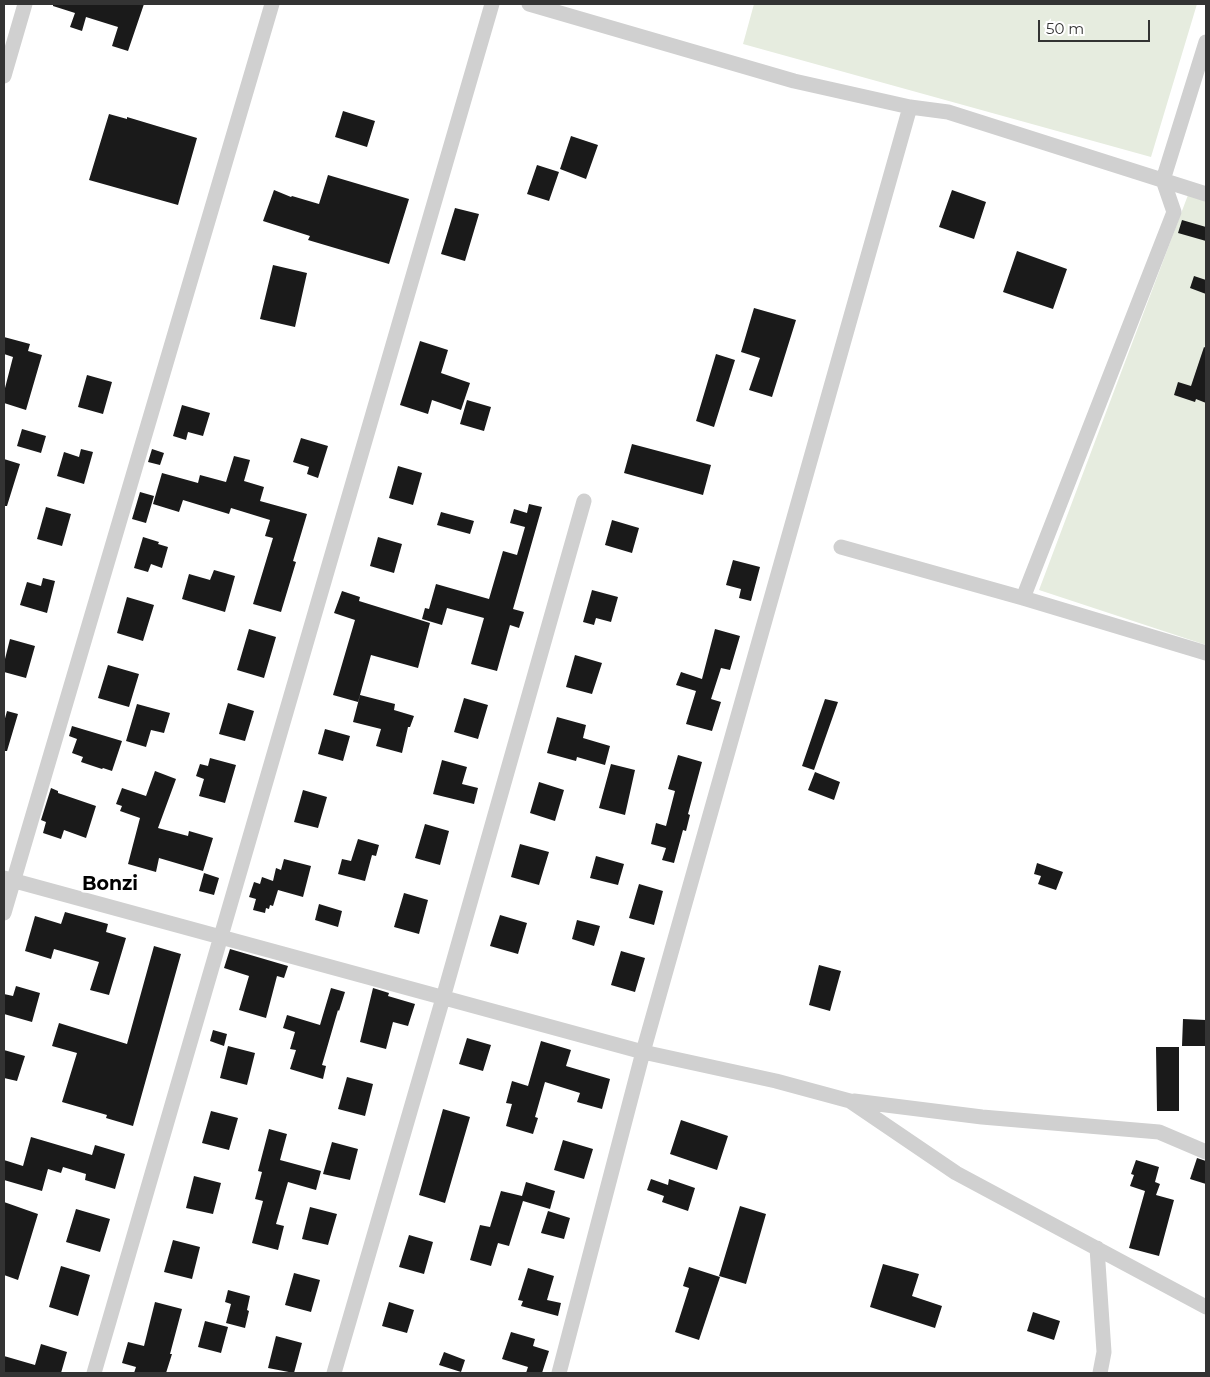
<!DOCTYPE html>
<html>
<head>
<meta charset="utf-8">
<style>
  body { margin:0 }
  #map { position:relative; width:1210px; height:1377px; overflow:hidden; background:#fff; font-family:Montserrat,sans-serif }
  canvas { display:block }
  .frame { position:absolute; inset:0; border:5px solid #333; pointer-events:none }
  .scale { position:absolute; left:1038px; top:20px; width:112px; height:22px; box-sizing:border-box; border:2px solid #333; border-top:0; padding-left:6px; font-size:15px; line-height:18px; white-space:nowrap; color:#333; -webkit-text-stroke:4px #fff; paint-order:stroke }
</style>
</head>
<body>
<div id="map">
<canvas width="1210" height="1377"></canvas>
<div class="frame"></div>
<div class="scale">50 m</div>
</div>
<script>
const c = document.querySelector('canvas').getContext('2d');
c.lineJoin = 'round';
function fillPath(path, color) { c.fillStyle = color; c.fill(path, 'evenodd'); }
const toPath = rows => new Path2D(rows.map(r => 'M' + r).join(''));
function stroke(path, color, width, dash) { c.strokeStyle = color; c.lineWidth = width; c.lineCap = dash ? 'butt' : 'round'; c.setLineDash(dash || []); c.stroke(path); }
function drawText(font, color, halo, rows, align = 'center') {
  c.font = font + ' Montserrat,sans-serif'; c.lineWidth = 5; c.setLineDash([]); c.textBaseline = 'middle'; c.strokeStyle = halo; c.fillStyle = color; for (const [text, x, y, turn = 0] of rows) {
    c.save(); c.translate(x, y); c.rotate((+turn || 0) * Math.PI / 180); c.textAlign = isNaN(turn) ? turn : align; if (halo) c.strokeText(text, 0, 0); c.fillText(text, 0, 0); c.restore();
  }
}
const green = toPath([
  [754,4,1197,4,1151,157,743,44],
  [1188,195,1206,200,1206,645,1039,590]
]);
const building = toPath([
  [53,4,144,4,128,51,112,46,118,27,86,17,82,31,70,27,75,13,53,6],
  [343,111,375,121,367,147,335,137],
  [109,114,127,119,127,117,197,138,178,205,89,180],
  [571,136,598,145,586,179,560,169],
  [537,165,559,172,549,201,527,194],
  [328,175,409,199,389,264,308,240,310,236,263,221,274,190,291,197,292,196,319,204],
  [952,190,986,202,974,239,939,227],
  [455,208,479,214,465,261,441,254],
  [1182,220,1206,227,1206,241,1178,233],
  [1017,251,1067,269,1053,309,1003,292],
  [273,265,307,273,295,327,260,319],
  [1194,276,1206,280,1206,294,1190,288],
  [754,308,796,320,772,397,749,390,760,358,741,352],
  [4,337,30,344,28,351,42,355,26,410,4,403,4,392,13,357,4,354],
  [420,341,448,350,441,373,470,383,461,410,432,400,428,414,400,405],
  [1204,347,1206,348,1206,403,1196,399,1195,402,1174,395,1178,382,1191,386],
  [716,354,735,360,714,427,696,421],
  [87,375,112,382,103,414,78,407],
  [467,400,491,407,484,431,460,424],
  [182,405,210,413,203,436,188,432,186,440,173,436],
  [22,429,46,436,41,453,17,446],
  [301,438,328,446,318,478,307,474,309,467,293,462],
  [632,444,711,465,703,495,624,473],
  [81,449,93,452,84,484,57,476,64,452,79,457],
  [152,449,164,453,160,465,148,462],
  [234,456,250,460,244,481,264,487,260,501,307,514,293,561,296,562,281,612,253,604,273,538,265,536,270,520,231,508,229,514,183,500,179,512,153,504,162,473,198,483,200,475,226,482],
  [4,459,20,464,7,506,4,506],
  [398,466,422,473,413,505,389,498],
  [140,492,154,496,146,523,132,519],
  [529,504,542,507,513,609,524,612,519,628,510,625,497,671,471,664,484,618,447,608,442,625,422,619,425,608,429,609,436,584,489,599,503,551,517,555,525,527,510,523,514,509,527,513],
  [46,507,71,514,62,546,37,539],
  [441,512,474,521,470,534,437,525],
  [612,520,639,528,632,553,605,545],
  [143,537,159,542,158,544,168,547,162,568,151,564,148,572,134,568],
  [378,537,402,544,394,573,370,566],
  [733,560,760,567,751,601,739,598,741,589,726,585],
  [214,570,235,576,225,612,182,599,189,574,210,580],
  [43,578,55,581,47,613,20,605,27,582,41,586],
  [592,590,618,597,611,622,596,618,594,625,583,622],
  [342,591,360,597,359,601,430,623,418,668,371,655,358,702,333,695,355,620,334,613],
  [127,597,154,605,143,641,117,633],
  [249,629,276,637,264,678,237,670],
  [715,629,740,636,730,670,721,668,711,699,721,702,712,731,686,724,696,691,676,685,681,672,702,679],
  [10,639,35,646,26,678,4,672,4,663],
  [575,655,602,663,592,694,566,687],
  [108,665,139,674,129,707,98,698],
  [360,695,395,704,394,710,414,716,410,727,408,727,402,753,376,746,381,729,353,722],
  [464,698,488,705,478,739,454,732],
  [825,699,838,702,814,770,802,766],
  [228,703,254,711,245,741,219,734],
  [137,704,170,713,164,733,151,730,146,747,126,741],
  [7,711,18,714,7,751,4,751,4,722],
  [557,717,586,725,583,738,610,746,605,765,577,757,576,761,547,753],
  [72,726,122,741,112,771,103,768,102,769,81,762,83,757,72,753,77,739,69,736],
  [325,729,350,736,343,761,318,754],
  [678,755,702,762,688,814,690,815,686,831,683,830,674,863,662,860,666,848,651,844,656,823,666,826,675,791,668,789],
  [210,758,236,765,225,803,199,796,204,779,196,776,200,764,208,766],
  [442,760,467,767,462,784,478,788,474,804,433,794],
  [611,764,635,770,625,815,599,808],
  [155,771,176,779,158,828,188,836,189,831,213,838,203,871,159,858,156,872,128,864,140,818,120,811,122,806,116,804,122,788,146,796],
  [815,772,840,782,834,800,808,790],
  [539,782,564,790,555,821,530,813],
  [51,788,58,791,58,793,96,806,86,838,64,830,61,839,43,833,46,822,41,820],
  [303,790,327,797,318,828,294,822],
  [425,824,449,831,440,865,415,858],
  [358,839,379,845,376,856,372,855,365,881,338,874,342,859,351,861],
  [520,844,549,852,539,885,511,877],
  [596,856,624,864,618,885,590,878],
  [284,859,311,866,303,897,278,890,273,906,270,905,269,909,266,908,265,913,253,910,256,899,249,897,254,882,260,884,262,877,273,881,276,868,281,870],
  [1037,863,1063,872,1056,890,1038,884,1041,876,1034,874],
  [204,873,219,878,214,895,199,891],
  [639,884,663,891,654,925,629,918],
  [404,893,428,900,419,934,394,927],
  [319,904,342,911,338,927,315,920],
  [65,912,108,924,106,932,126,938,109,995,90,990,99,962,54,949,51,959,25,951,35,916,61,924],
  [500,915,527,923,518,954,490,946],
  [577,920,600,926,594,946,572,939],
  [154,946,181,954,133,1126,106,1118,107,1115,62,1102,77,1053,52,1046,59,1023,127,1044],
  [230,949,288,966,284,978,277,976,266,1018,239,1010,249,976,224,968],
  [621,951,645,958,635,992,611,985],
  [819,965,841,971,830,1011,809,1005],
  [16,986,40,993,32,1022,4,1014,4,994,13,996],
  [331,988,345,992,339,1011,338,1010,322,1065,326,1066,323,1079,290,1069,296,1050,290,1049,295,1032,283,1028,287,1015,320,1025],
  [373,988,389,993,388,996,415,1004,408,1026,393,1022,386,1049,360,1042],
  [1183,1019,1206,1020,1206,1046,1182,1046],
  [213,1030,227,1034,224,1046,210,1041],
  [467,1038,491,1045,483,1071,459,1064],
  [541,1041,571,1050,566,1066,610,1079,602,1109,577,1102,580,1093,545,1082,535,1117,538,1118,533,1134,506,1126,512,1104,506,1103,512,1081,528,1086],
  [228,1046,255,1053,247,1085,220,1078],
  [1156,1047,1179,1047,1179,1111,1157,1111],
  [4,1050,25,1056,17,1081,4,1078],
  [347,1077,373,1084,365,1116,338,1109],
  [443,1109,470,1117,445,1203,419,1195],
  [211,1111,238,1118,229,1150,202,1143],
  [681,1120,728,1136,717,1170,670,1154],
  [269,1129,287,1134,280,1160,321,1171,316,1190,288,1182,276,1224,284,1226,278,1250,252,1243,263,1201,255,1199,262,1172,258,1171],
  [31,1137,92,1155,95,1145,125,1154,115,1189,85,1180,86,1174,63,1167,61,1173,48,1169,42,1191,4,1180,4,1160,23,1166],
  [563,1140,593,1149,584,1179,554,1170],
  [332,1142,358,1149,350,1180,323,1174],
  [1197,1158,1206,1161,1206,1184,1190,1179],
  [1136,1160,1159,1167,1155,1182,1160,1184,1156,1195,1174,1200,1159,1256,1129,1248,1145,1191,1130,1186,1134,1175,1131,1174],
  [194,1176,221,1183,213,1214,186,1208],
  [651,1179,668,1185,669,1179,695,1188,688,1211,662,1202,664,1196,647,1190],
  [526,1182,555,1191,550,1209,523,1201,509,1246,498,1243,491,1266,470,1260,480,1225,490,1227,501,1191,522,1196],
  [4,1202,38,1214,18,1280,4,1275],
  [740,1206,766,1214,746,1284,719,1276],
  [310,1207,337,1214,328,1245,302,1239],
  [76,1209,110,1219,100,1252,66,1242],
  [548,1211,570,1218,564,1239,541,1233],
  [409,1235,433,1242,424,1274,399,1267],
  [173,1240,200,1247,192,1279,164,1272],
  [883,1264,919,1274,912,1296,942,1306,935,1328,870,1307],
  [61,1266,90,1275,78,1316,49,1307],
  [689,1267,720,1277,699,1340,675,1332,689,1288,683,1286],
  [528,1268,554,1276,547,1300,561,1303,558,1316,521,1306,523,1301,518,1300],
  [294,1273,320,1280,311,1312,285,1305],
  [228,1290,250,1296,247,1310,249,1311,245,1328,226,1323,231,1304,225,1302],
  [155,1302,182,1309,170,1354,172,1354,166,1373,134,1373,136,1367,122,1363,128,1342,144,1346],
  [389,1302,414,1310,407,1333,382,1326],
  [1033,1312,1060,1321,1054,1340,1027,1331],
  [205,1321,228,1327,221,1353,198,1347],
  [511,1332,535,1339,533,1346,549,1351,542,1373,526,1373,528,1367,502,1359],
  [276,1336,302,1343,294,1373,268,1368],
  [41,1344,67,1352,61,1373,4,1373,4,1356,35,1365],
  [444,1352,465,1360,461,1372,439,1365]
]);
const minor = toPath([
  [529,4,794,81,910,107,948,112,1206,194],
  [4,76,25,4],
  [841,547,1023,598,1206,653],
  [1023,598,1174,212,1163,180,1206,42],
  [4,878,643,1052,776,1081,850,1101,956,1173,1206,1307],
  [4,913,272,4],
  [854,1101,982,1117,1159,1132,1206,1152],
  [1097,1248,1104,1352,1100,1373],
  [94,1373,492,4],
  [334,1373,443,998,584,501],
  [559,1373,643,1052,910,107]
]);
const quarterNames = [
  ["Bonzi",110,884]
];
fillPath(green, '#e6ecdf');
fillPath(building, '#1a1a1a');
stroke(minor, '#d0d0d0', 15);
drawText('bold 19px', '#000', '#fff', quarterNames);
</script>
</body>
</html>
